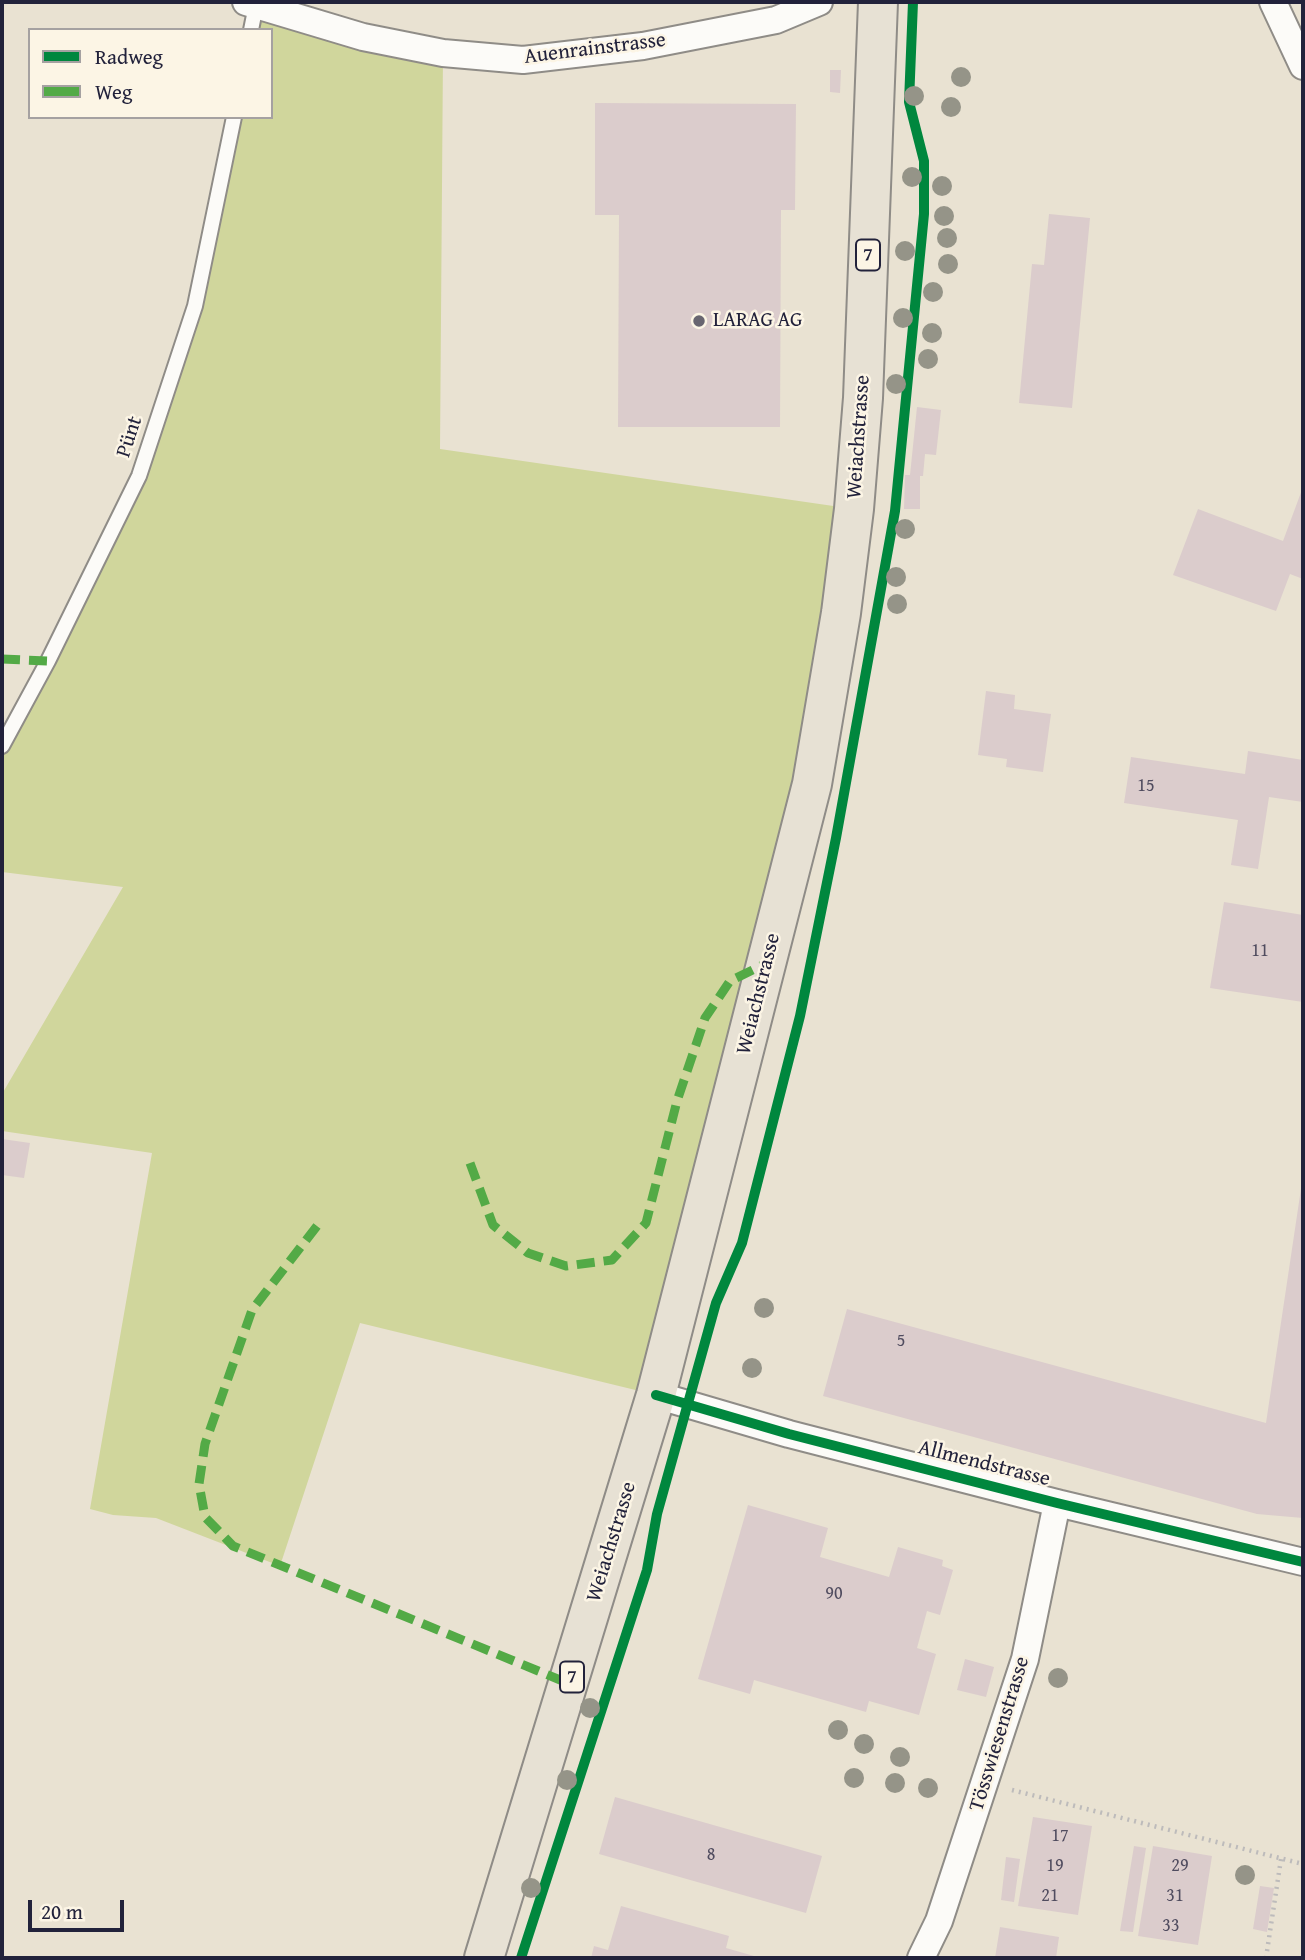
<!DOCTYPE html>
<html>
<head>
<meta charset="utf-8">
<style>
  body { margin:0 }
  #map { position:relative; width:1305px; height:1960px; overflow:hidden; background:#e9e2d2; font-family:"Gentium Book Plus",serif }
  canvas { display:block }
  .frame { position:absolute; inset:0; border:4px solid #22223b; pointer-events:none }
  .legend { position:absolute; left:28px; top:28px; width:245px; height:91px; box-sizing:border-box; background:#fcf5e5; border:2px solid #a5a1a1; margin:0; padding:9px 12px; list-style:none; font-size:21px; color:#22223b }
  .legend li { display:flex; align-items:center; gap:14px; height:35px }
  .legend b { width:35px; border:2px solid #a5a1a1 }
  .scale { position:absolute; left:28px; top:1900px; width:96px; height:32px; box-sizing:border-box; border:4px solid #22223b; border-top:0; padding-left:9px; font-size:21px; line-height:24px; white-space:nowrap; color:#22223b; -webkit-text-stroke:5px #fcf5e5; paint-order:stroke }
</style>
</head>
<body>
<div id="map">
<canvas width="1305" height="1960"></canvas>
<div class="frame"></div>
<ul class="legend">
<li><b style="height:9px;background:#00873e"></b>Radweg</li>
<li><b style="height:9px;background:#53aa46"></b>Weg</li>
</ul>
<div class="scale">20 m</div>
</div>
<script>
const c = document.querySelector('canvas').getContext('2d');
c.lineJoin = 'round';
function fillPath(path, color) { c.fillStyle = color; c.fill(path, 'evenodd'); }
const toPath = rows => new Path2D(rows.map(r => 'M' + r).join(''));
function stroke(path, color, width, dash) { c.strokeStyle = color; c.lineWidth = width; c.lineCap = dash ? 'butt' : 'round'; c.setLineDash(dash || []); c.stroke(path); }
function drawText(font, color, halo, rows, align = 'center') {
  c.font = font + ' "Gentium Book Plus",serif'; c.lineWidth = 5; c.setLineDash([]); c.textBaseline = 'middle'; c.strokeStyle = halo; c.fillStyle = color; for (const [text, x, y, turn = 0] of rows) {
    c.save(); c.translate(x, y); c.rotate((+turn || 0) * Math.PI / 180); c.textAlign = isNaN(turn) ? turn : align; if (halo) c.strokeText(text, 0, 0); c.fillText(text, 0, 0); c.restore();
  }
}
const green = toPath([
  [256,5,443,53,440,449,854,509,656,1395,360,1323,280,1566,156,1518,113,1515,90,1509,152,1153,2,1131,2,1094,123,887,2,872,2,746,139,476,195,306,234,117,271,117,271,30,251,30]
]);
const building = toPath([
  [830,70,841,70,840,93,830,92],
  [595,103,796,104,795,210,781,210,780,427,618,427,619,215,595,215],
  [1049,214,1090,218,1072,408,1019,403,1032,264,1044,265],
  [917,407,941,410,936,455,925,454,923,476,920,476,920,509,904,509,905,475,910,475],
  [1303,487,1303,579,1290,574,1276,611,1173,575,1198,509,1283,541],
  [986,691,1015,695,1014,709,1051,714,1043,772,1006,767,1007,759,978,755],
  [1248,751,1303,760,1303,802,1269,797,1258,869,1231,865,1238,820,1124,803,1131,757,1245,774],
  [1224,902,1303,915,1303,1002,1210,988],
  [2,1139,30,1143,24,1178,2,1175],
  [1302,1182,1303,1518,1257,1514,823,1396,847,1309,1266,1423],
  [748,1505,828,1528,820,1557,889,1577,898,1547,943,1560,942,1566,953,1570,940,1615,927,1611,917,1648,936,1654,919,1715,869,1701,866,1712,754,1680,750,1694,698,1679],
  [965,1659,994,1667,986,1697,957,1690],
  [615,1797,822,1856,806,1913,599,1854],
  [1033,1817,1092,1826,1078,1915,1018,1906],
  [1134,1846,1146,1848,1133,1932,1120,1931],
  [1153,1846,1212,1856,1198,1945,1138,1936],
  [1006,1857,1020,1859,1014,1902,1001,1900],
  [1260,1886,1274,1888,1267,1932,1253,1929],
  [621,1906,729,1936,726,1948,761,1958,591,1958,594,1946,608,1950],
  [1000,1927,1059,1937,1056,1958,995,1958]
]);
const path = toPath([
  [1012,1790,1303,1864],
  [1266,1958,1281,1859]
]);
const service = toPath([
  [251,30,256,5],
  [2,746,48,661,139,476,195,306,234,117]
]);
const minor = toPath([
  [246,2,363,37,443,53,523,60,643,46,776,20,819,2],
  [1273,2,1303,66],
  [656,1395,789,1434,1057,1503,1303,1562],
  [921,1958,939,1921,1025,1659,1057,1503]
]);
const primary = toPath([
  [484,1958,656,1395,812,784,841,613,854,509,863,398,878,2]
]);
const quiet = toPath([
  [2,659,48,661],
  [470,1163,493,1225,528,1253,566,1266,612,1260,646,1223,677,1101,705,1018,730,981,767,963],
  [317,1226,252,1310,205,1444,199,1484,205,1517,233,1546,570,1684]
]);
const cycleway = toPath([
  [656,1395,789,1434,1057,1503,1303,1562],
  [521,1958,647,1570,657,1514,716,1303,742,1243,800,1016,836,838,895,511,924,214,924,161,909,102,913,2]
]);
const trees = [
  [961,77],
  [914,96],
  [951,107],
  [912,177],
  [942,186],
  [944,216],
  [947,238],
  [905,251],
  [948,264],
  [933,292],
  [903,318],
  [932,333],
  [928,359],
  [896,384],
  [905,529],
  [896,577],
  [897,604],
  [764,1308],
  [752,1368],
  [1058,1678],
  [590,1708],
  [838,1730],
  [864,1744],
  [900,1757],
  [854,1778],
  [567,1780],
  [895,1783],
  [928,1788],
  [1245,1875],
  [531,1888]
];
const markers = [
  [699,321,7,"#686570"]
];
const numberNames = [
  ["15",1146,786],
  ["11",1260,951],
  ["5",901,1341],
  ["90",834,1594],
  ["17",1060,1836],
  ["8",711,1855],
  ["19",1055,1866],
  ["29",1180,1866],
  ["21",1050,1896],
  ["31",1175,1896],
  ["33",1171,1926]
];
const shields = [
  [868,255,24],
  [572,1677,24]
];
const shieldNames = [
  ["7",868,255],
  ["7",572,1677]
];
const streetNames = [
  ["Auenrainstrasse",595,49,-7],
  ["Pünt",130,437,-72],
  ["Weiachstrasse",859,437,-86],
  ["Weiachstrasse",759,994,-76],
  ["Allmendstrasse",984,1464,14],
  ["Weiachstrasse",612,1542,-73],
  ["Tösswiesenstrasse",1000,1734,-73]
];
const poiNames = [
  ["LARAG AG",713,321]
];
fillPath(green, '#d0d69c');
fillPath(building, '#dbcccc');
stroke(service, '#8f8c87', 18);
stroke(minor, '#8f8c87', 30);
stroke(primary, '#8f8c87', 42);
stroke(path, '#bdbbbb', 4.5, [2, 5]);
stroke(service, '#fcfbf8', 14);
stroke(minor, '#fcfbf8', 26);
stroke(primary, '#e7e1d4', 38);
stroke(quiet, '#53aa46', 9, [18, 9]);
stroke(cycleway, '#00873e', 10);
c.fillStyle = '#959488';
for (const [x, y] of trees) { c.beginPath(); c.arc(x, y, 10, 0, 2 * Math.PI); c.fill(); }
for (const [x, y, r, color] of markers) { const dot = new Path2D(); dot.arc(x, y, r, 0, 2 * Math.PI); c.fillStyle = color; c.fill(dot); stroke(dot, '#fcf5e5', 2.5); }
drawText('18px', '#504c5f', null, numberNames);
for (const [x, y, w] of shields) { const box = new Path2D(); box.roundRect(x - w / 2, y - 15.5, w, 31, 5); c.fillStyle = '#fcf5e5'; c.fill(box); stroke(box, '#22223b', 2); }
drawText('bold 19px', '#22223b', null, shieldNames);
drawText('21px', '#22223b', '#fcf5e5', streetNames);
drawText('21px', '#22223b', '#fcf5e5', poiNames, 'left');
</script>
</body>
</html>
